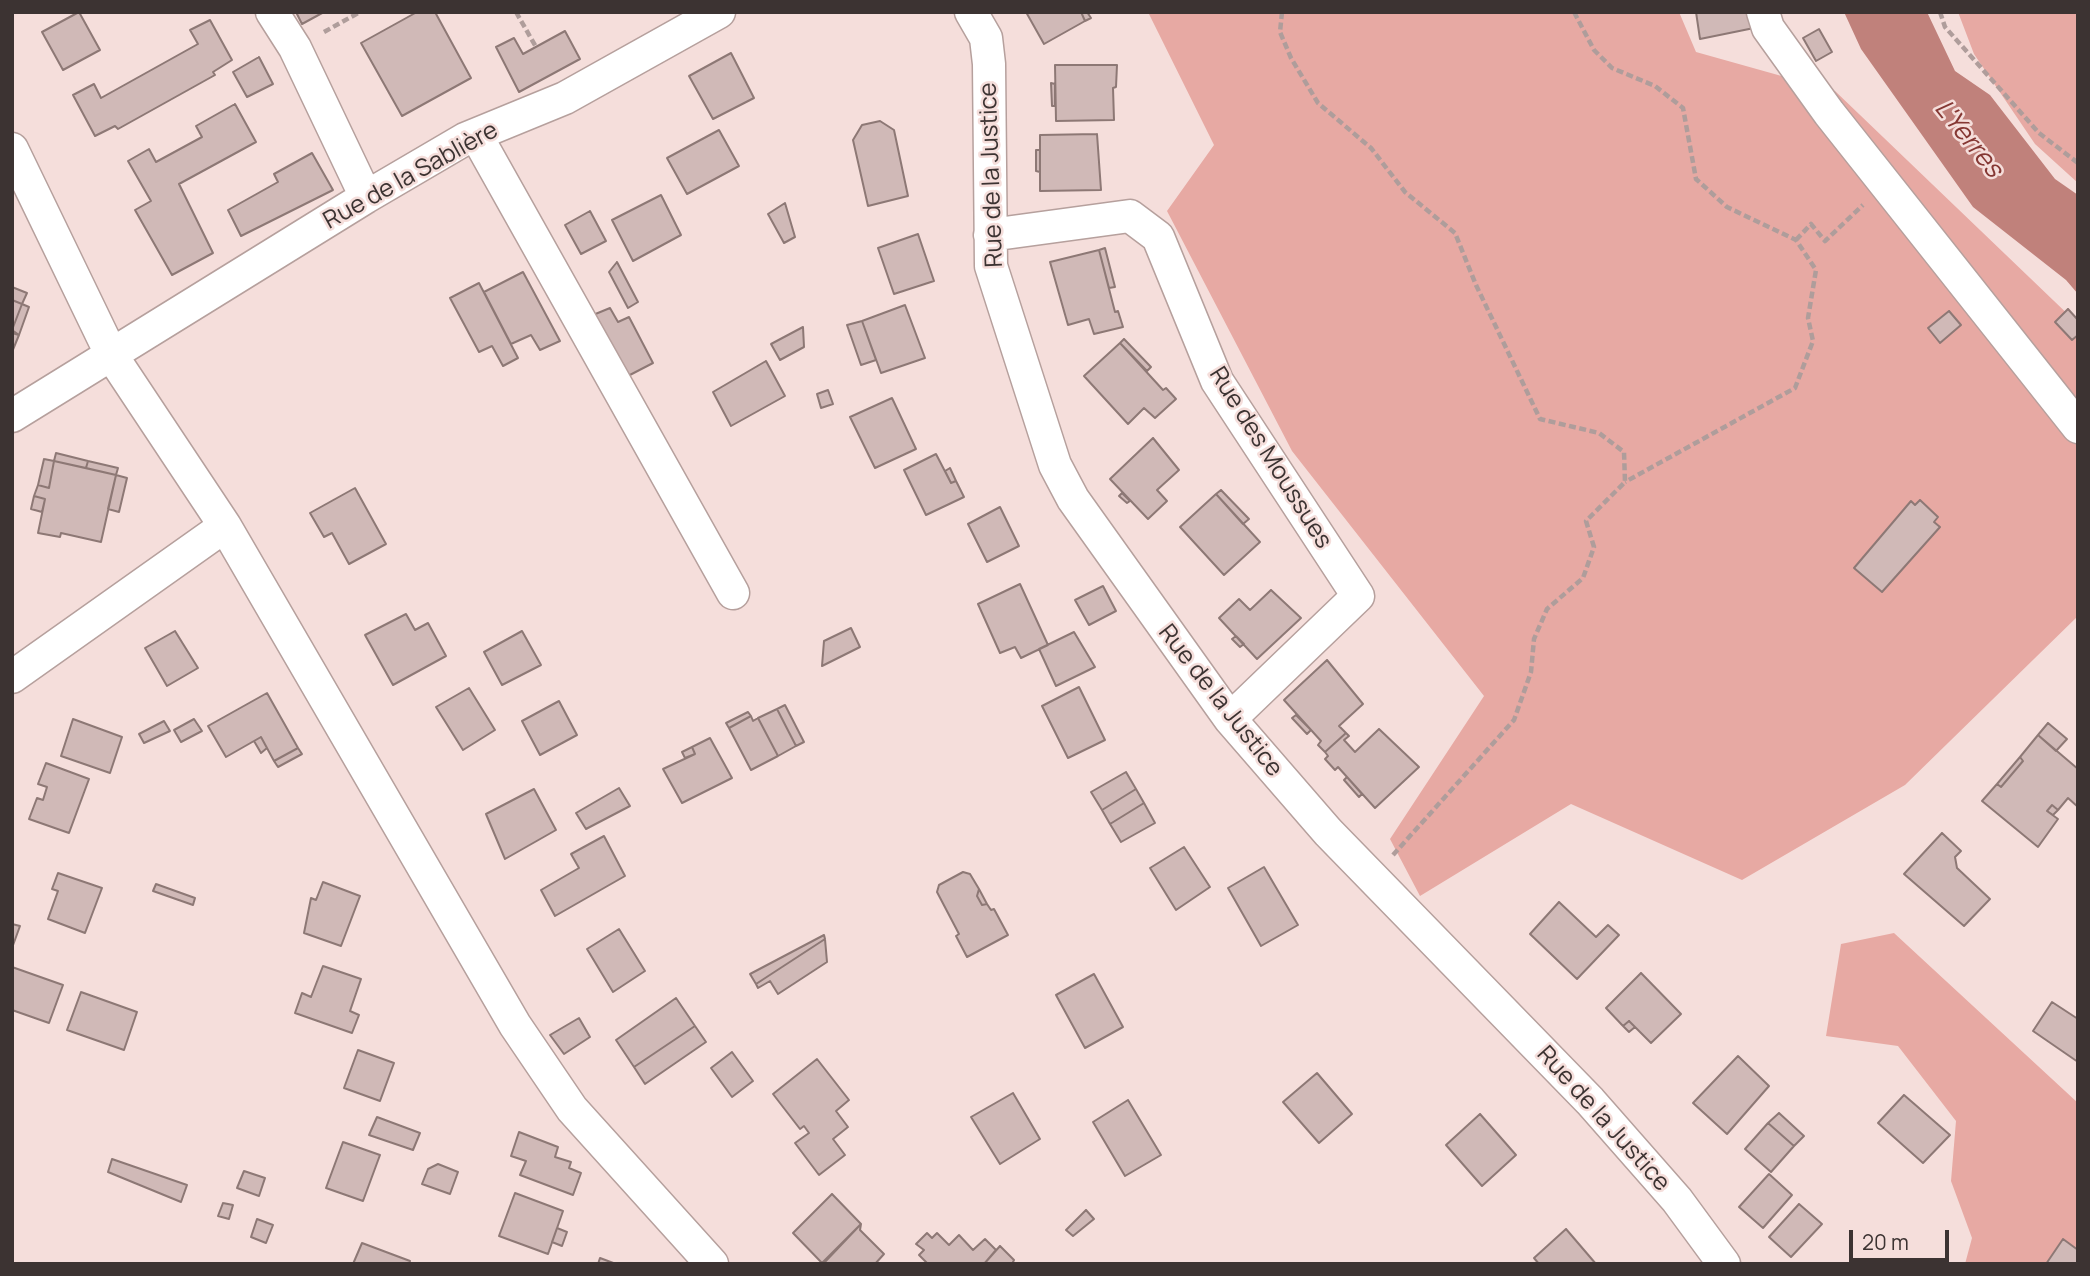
<!DOCTYPE html>
<html>
<head>
<meta charset="utf-8">
<style>
  body { margin:0 }
  #map { position:relative; width:2090px; height:1276px; overflow:hidden; background:#f5dedb; font-family:Manrope,sans-serif }
  canvas { display:block }
  .frame { position:absolute; inset:0; border:14px solid #3c3332; pointer-events:none }
  .scale { position:absolute; left:1849px; top:1230px; width:100px; height:32px; box-sizing:border-box; border:4px solid #3c3332; border-top:0; padding-left:9px; font-size:21px; line-height:24px; white-space:nowrap; color:#3c3332; -webkit-text-stroke:5px #f5dedb; paint-order:stroke }
</style>
</head>
<body>
<div id="map">
<canvas width="2090" height="1276"></canvas>
<div class="frame"></div>
<div class="scale">20 m</div>
</div>
<script>
const c = document.querySelector('canvas').getContext('2d');
c.lineJoin = 'round';
function fillPath(path, color) { c.fillStyle = color; c.fill(path, 'evenodd'); }
const toPath = rows => new Path2D(rows.map(r => 'M' + r).join(''));
function stroke(path, color, width, dash) { c.strokeStyle = color; c.lineWidth = width; c.lineCap = dash ? 'butt' : 'round'; c.setLineDash(dash || []); c.stroke(path); }
function drawText(font, color, halo, rows, align = 'center') {
  c.font = font + ' Manrope,sans-serif'; c.lineWidth = 5; c.setLineDash([]); c.textBaseline = 'middle'; c.strokeStyle = halo; c.fillStyle = color; for (const [text, x, y, turn = 0] of rows) {
    c.save(); c.translate(x, y); c.rotate((+turn || 0) * Math.PI / 180); c.textAlign = isNaN(turn) ? turn : align; if (halo) c.strokeText(text, 0, 0); c.fillText(text, 0, 0); c.restore();
  }
}
const green = toPath([
  [1148,12,1679,12,1696,52,1835,91,2078,324,2078,616,1905,785,1742,880,1571,804,1420,896,1390,839,1484,696,1292,451,1167,211,1214,145],
  [1958,12,2078,12,2078,183,2035,144,1974,54],
  [1894,933,2078,1103,2078,1264,1965,1264,1972,1238,1951,1181,1956,1121,1898,1046,1826,1036,1841,944]
]);
const water = toPath([
  [1844,12,1927,12,1955,71,1990,95,2055,179,2078,195,2078,294,2066,280,1973,207,1861,49]
]);
const building = toPath([
  [79,12,100,50,63,70,42,32,79,12],
  [296,12,324,12,302,24,296,12],
  [417,12,435,12,471,78,402,116,361,43,417,12],
  [1026,12,1081,12,1085,21,1044,44,1026,12],
  [1081,12,1087,12,1091,18,1085,21,1081,12],
  [1696,12,1750,12,1754,28,1700,39,1696,12],
  [210,20,232,60,213,72,215,75,118,129,115,126,95,136,73,95,94,84,101,98,198,44,190,30,210,20],
  [1819,29,1832,52,1816,61,1803,38,1819,29],
  [565,31,580,59,519,92,496,47,514,38,523,54,565,31],
  [731,53,754,98,713,119,689,76,731,53],
  [259,57,273,84,247,97,233,72,259,57],
  [1055,65,1117,65,1116,87,1113,88,1114,120,1056,121,1055,65],
  [1051,83,1055,84,1055,106,1052,106,1051,83],
  [235,104,256,142,179,184,213,253,172,275,135,210,151,201,128,161,149,149,156,162,202,137,196,126,235,104],
  [880,121,894,130,908,196,868,206,853,140,862,125,880,121],
  [719,130,739,166,687,194,667,158,719,130],
  [1097,134,1101,190,1040,191,1040,135,1097,134],
  [1036,150,1040,150,1040,172,1036,171,1036,150],
  [312,153,333,190,241,236,228,210,278,182,274,174,312,153],
  [661,195,681,235,633,261,612,220,661,195],
  [785,203,795,237,784,243,768,214,785,203],
  [590,211,606,241,581,254,565,225,590,211],
  [918,234,934,281,894,294,878,248,918,234],
  [1105,248,1115,287,1109,288,1099,250,1105,248],
  [1099,250,1115,312,1118,311,1123,327,1094,334,1089,319,1068,325,1050,262,1099,250],
  [617,262,638,302,628,308,609,272,617,262],
  [523,272,560,341,540,350,531,335,511,344,484,292,523,272],
  [479,283,518,358,503,366,492,346,479,352,450,298,479,283],
  [12,287,27,293,22,304,12,300,12,287],
  [12,300,22,304,12,330,12,300],
  [22,304,29,307,19,335,12,330,22,304],
  [905,305,925,358,881,373,862,321,905,305],
  [610,308,618,322,629,317,653,363,626,377,593,315,610,308],
  [2068,309,2078,320,2078,335,2072,340,2055,322,2068,309],
  [1949,311,1961,325,1940,343,1928,328,1949,311],
  [862,321,876,360,861,365,847,325,862,321],
  [803,327,804,347,780,360,771,344,803,327],
  [12,333,19,335,12,352,12,333],
  [1124,339,1151,367,1147,371,1120,343,1124,339],
  [1120,343,1163,390,1166,388,1176,399,1155,418,1144,408,1128,424,1084,376,1120,343],
  [766,361,785,396,731,426,713,392,766,361],
  [828,390,833,404,821,408,817,394,828,390],
  [892,398,916,449,875,468,850,417,892,398],
  [1153,438,1179,470,1157,490,1167,501,1148,519,1110,479,1153,438],
  [56,453,88,461,86,468,54,461,56,453],
  [936,454,951,483,956,481,964,497,926,515,904,470,936,454],
  [44,459,54,461,49,488,38,485,44,459],
  [54,461,116,475,101,542,61,533,60,537,38,533,45,499,34,496,38,485,49,488,54,461],
  [88,461,118,468,116,475,86,468,88,461],
  [950,468,956,481,951,483,945,471,950,468],
  [116,475,127,478,119,512,108,509,116,475],
  [355,488,386,544,349,564,332,533,324,537,310,513,355,488],
  [1221,490,1249,519,1243,524,1216,494,1221,490],
  [1122,493,1130,501,1127,503,1119,496,1122,493],
  [1216,494,1260,542,1224,575,1180,527,1216,494],
  [34,496,45,499,42,512,31,509,34,496],
  [1920,500,1938,517,1934,522,1940,527,1882,592,1854,568,1911,501,1915,505,1920,500],
  [1000,507,1019,546,987,562,968,524,1000,507],
  [1020,584,1048,645,1021,658,1015,647,1000,653,978,604,1020,584],
  [1103,586,1116,611,1089,625,1075,600,1103,586],
  [1271,590,1301,618,1257,659,1219,618,1239,599,1250,610,1271,590],
  [406,614,415,630,428,623,446,656,393,685,365,635,406,614],
  [851,628,860,647,822,666,824,641,851,628],
  [175,631,198,668,167,686,145,648,175,631],
  [522,631,541,665,502,685,484,652,522,631],
  [1074,632,1095,667,1056,686,1039,649,1074,632],
  [1236,636,1244,644,1240,647,1232,639,1236,636],
  [1327,660,1363,704,1339,726,1346,733,1325,752,1318,745,1321,741,1284,700,1327,660],
  [1079,687,1105,740,1068,758,1042,706,1079,687],
  [469,688,495,730,463,750,436,707,469,688],
  [267,693,298,748,274,761,261,737,226,757,208,726,267,693],
  [559,701,577,735,540,755,522,721,559,701],
  [785,705,804,742,796,746,777,709,785,705],
  [777,709,796,746,778,756,758,718,777,709],
  [748,712,751,716,729,728,726,723,748,712],
  [1296,715,1311,730,1307,734,1292,718,1296,715],
  [751,716,753,721,758,718,778,756,751,770,729,728,751,716],
  [73,719,122,737,110,773,61,756,73,719],
  [194,719,202,731,181,742,174,730,194,719],
  [164,721,170,731,144,743,139,734,164,721],
  [2048,723,2067,739,2056,751,2038,735,2048,723],
  [1379,729,1419,767,1375,808,1338,767,1335,770,1325,759,1328,756,1325,752,1346,733,1349,736,1344,740,1355,752,1379,729],
  [2038,735,2078,769,2078,807,2068,798,2058,810,2052,805,2047,811,2058,819,2038,847,1982,801,1997,784,2001,787,2023,761,2020,757,2038,735],
  [261,737,267,748,261,753,254,741,261,737],
  [710,738,732,778,682,803,663,769,695,754,692,747,710,738],
  [692,747,695,754,685,758,682,752,692,747],
  [298,748,302,754,278,767,274,761,298,748],
  [2020,757,2023,761,2001,787,1997,784,2020,757],
  [46,763,89,779,69,833,29,819,37,798,43,800,47,787,38,784,46,763],
  [1126,772,1136,789,1102,810,1091,792,1126,772],
  [1347,777,1362,794,1359,797,1344,780,1347,777],
  [619,788,630,806,586,829,576,813,619,788],
  [534,789,556,830,505,859,486,814,534,789],
  [1136,789,1144,803,1110,824,1102,810,1136,789],
  [1144,803,1155,823,1121,842,1110,824,1144,803],
  [2052,805,2058,810,2053,815,2047,811,2052,805],
  [1942,833,1961,851,1955,857,1957,868,1990,899,1964,926,1904,874,1942,833],
  [604,836,625,876,555,916,541,890,579,868,571,854,604,836],
  [1184,847,1210,887,1176,910,1150,868,1184,847],
  [1264,867,1298,925,1261,946,1228,888,1264,867],
  [963,872,970,874,979,889,977,896,982,905,987,904,991,910,994,909,1008,935,967,957,956,936,959,934,937,892,939,885,963,872],
  [58,873,102,888,85,933,48,919,58,891,52,889,58,873],
  [323,882,360,896,341,946,304,933,311,898,316,900,323,882],
  [156,884,195,898,193,905,153,891,156,884],
  [979,889,987,904,982,905,977,896,979,889],
  [1559,902,1596,937,1608,925,1619,935,1577,979,1530,934,1559,902],
  [12,924,20,926,12,948,12,924],
  [619,929,645,971,613,992,587,949,619,929],
  [824,935,825,939,756,984,750,974,824,935],
  [825,939,827,962,778,994,770,981,758,988,756,984,825,939],
  [323,966,361,979,350,1011,359,1015,352,1033,295,1013,302,993,311,997,323,966],
  [12,967,63,985,49,1023,12,1010,12,967],
  [1641,973,1681,1014,1651,1043,1629,1021,1623,1026,1606,1008,1641,973],
  [1094,974,1123,1027,1085,1048,1056,995,1094,974],
  [81,992,137,1012,124,1050,67,1030,81,992],
  [676,998,695,1026,634,1067,616,1040,676,998],
  [2052,1002,2078,1019,2078,1062,2033,1031,2052,1002],
  [579,1018,590,1037,564,1054,550,1035,579,1018],
  [1629,1021,1635,1027,1629,1032,1623,1026,1629,1021],
  [695,1026,706,1042,645,1084,634,1067,695,1026],
  [358,1050,394,1063,380,1101,344,1088,358,1050],
  [732,1052,753,1081,732,1097,711,1068,732,1052],
  [1738,1056,1769,1086,1727,1134,1693,1103,1738,1056],
  [817,1059,849,1100,836,1111,848,1127,833,1139,845,1155,819,1175,795,1143,809,1133,804,1126,800,1129,773,1094,817,1059],
  [1317,1073,1352,1114,1319,1143,1283,1102,1317,1073],
  [1013,1093,1040,1139,1000,1164,971,1117,1013,1093],
  [1904,1095,1950,1135,1923,1163,1878,1123,1904,1095],
  [1128,1100,1161,1155,1125,1176,1093,1122,1128,1100],
  [1779,1113,1804,1136,1794,1146,1768,1123,1779,1113],
  [1480,1114,1516,1155,1482,1186,1446,1145,1480,1114],
  [377,1117,420,1133,413,1150,369,1135,377,1117],
  [1768,1123,1794,1146,1771,1172,1745,1149,1768,1123],
  [519,1132,558,1147,555,1157,571,1162,569,1168,581,1173,573,1195,520,1175,526,1161,511,1156,519,1132],
  [343,1142,380,1155,363,1201,326,1188,343,1142],
  [112,1159,187,1185,181,1202,108,1172,112,1159],
  [438,1164,458,1172,450,1194,422,1184,428,1169,438,1164],
  [244,1171,265,1178,259,1196,237,1188,244,1171],
  [1769,1174,1792,1195,1763,1228,1739,1207,1769,1174],
  [515,1193,563,1211,548,1254,499,1236,515,1193],
  [832,1194,861,1224,822,1263,793,1233,832,1194],
  [223,1203,233,1205,229,1219,218,1216,223,1203],
  [1799,1204,1822,1224,1791,1257,1769,1237,1799,1204],
  [1086,1210,1094,1219,1073,1236,1066,1230,1086,1210],
  [257,1219,273,1225,266,1243,251,1237,257,1219],
  [861,1224,860,1230,884,1254,875,1264,823,1264,861,1224],
  [557,1228,567,1232,562,1246,552,1242,557,1228],
  [1566,1229,1596,1264,1539,1264,1534,1258,1566,1229],
  [927,1233,932,1238,937,1233,949,1245,959,1235,973,1250,985,1239,996,1250,984,1264,928,1264,919,1255,924,1250,916,1244,927,1233],
  [2063,1239,2078,1250,2078,1264,2046,1264,2063,1239],
  [362,1243,410,1261,409,1264,353,1264,362,1243],
  [1000,1246,1014,1260,1012,1264,984,1264,1000,1246],
  [600,1258,616,1264,598,1264,600,1258]
]);
const path = toPath([
  [516,12,536,47],
  [1282,12,1280,32,1291,58,1318,103,1371,148,1405,192,1455,233,1476,285,1540,419,1599,433,1624,452,1625,482,1586,521,1594,547,1583,578,1547,609,1534,639,1531,672,1514,720,1393,855],
  [1574,12,1594,50,1612,68,1655,86,1683,108,1696,179,1727,207,1796,240,1816,270,1808,318,1813,341,1795,388,1625,482],
  [1940,12,1945,27,2039,133,2078,163],
  [324,32,360,12],
  [1796,240,1811,224,1825,241,1863,205]
]);
const minor = toPath([
  [272,12,295,48,366,197],
  [971,12,986,38,989,64,991,266,1055,465,1073,499,1230,719,1328,832,1590,1101,1677,1200,1724,1264],
  [1763,12,1768,28,1829,113,2078,427],
  [476,135,733,593],
  [12,149,112,356,225,526,515,1025,572,1109,712,1264],
  [990,235,1130,216,1158,237,1217,381,1358,596,1230,719],
  [12,416,366,197,465,139,565,98,719,12],
  [12,677,225,526]
]);
const streetNames = [
  ["Rue de la Justice",992,175,-92],
  ["Rue de la Sablière",411,176,-29],
  ["Rue des Moussues",1270,458,58],
  ["Rue de la Justice",1220,701,52],
  ["Rue de la Justice",1603,1119,48]
];
const waterNames = [
  ["L'Yerres",1968,139,51]
];
fillPath(green, '#e7a9a3');
fillPath(water, '#c0817b');
fillPath(building, '#d0b9b7');
stroke(building, '#8d7875', 2);
stroke(minor, '#b6a09d', 35);
stroke(path, '#af9d9b', 4.5, [7, 3.5]);
stroke(minor, '#fff', 32);
drawText('24px', '#3c3332', '#f5dedb', streetNames);
drawText('italic 26px', '#853733', '#f5dedb', waterNames);
</script>
</body>
</html>
